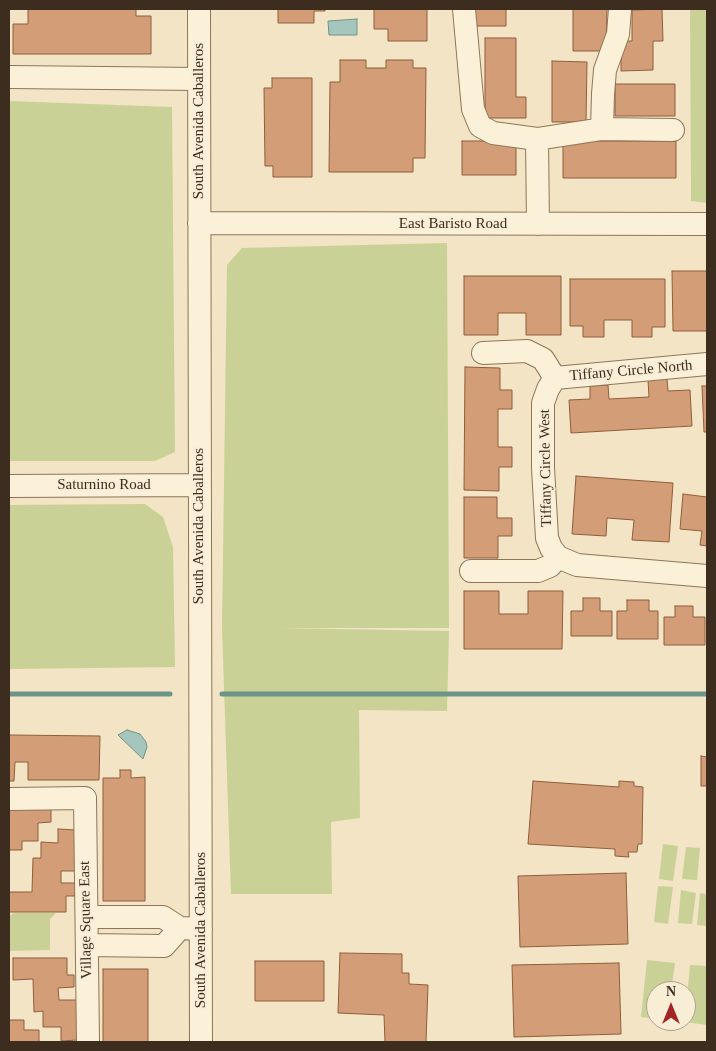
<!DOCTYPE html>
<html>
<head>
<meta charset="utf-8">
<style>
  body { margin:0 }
  #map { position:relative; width:716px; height:1051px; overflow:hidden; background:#f2e4c4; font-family:Georgia,serif }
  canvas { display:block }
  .frame { position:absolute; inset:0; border:10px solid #3d2d1e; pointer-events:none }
  .north { position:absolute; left:646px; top:981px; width:50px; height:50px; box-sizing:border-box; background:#f8eed5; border:1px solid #ada18c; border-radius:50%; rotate:0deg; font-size:14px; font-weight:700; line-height:20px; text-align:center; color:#3d2d1e }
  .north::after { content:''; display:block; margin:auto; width:18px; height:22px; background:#a22425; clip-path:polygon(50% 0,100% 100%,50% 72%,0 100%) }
</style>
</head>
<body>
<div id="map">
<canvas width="716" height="1051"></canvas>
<div class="frame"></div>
<div class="north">N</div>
</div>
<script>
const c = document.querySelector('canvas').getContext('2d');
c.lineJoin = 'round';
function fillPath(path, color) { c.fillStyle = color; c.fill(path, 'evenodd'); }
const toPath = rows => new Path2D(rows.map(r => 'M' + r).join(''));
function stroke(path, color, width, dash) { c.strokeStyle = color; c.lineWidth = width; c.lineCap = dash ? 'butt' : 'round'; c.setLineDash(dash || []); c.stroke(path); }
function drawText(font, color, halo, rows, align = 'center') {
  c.font = font + ' Georgia,serif'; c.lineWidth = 4; c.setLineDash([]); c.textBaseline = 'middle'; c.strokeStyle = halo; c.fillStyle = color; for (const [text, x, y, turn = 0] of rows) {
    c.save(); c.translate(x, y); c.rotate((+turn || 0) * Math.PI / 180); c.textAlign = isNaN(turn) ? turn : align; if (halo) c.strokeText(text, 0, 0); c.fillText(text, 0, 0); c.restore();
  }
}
const green = toPath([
  [690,9,707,9,707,203,691,201],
  [9,101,172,107,175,452,155,461,9,461],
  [447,243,449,628,279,628,449,631,447,711,359,710,360,818,331,822,332,894,231,894,222,628,227,265,242,248],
  [145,504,163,517,173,547,175,667,9,669,9,505],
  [663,844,678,846,673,881,659,879],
  [686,847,700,848,697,880,682,879],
  [658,886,673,887,668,924,654,922],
  [681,890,696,893,692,924,678,923],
  [700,893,707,894,707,926,697,925],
  [14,913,56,913,50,919,50,950,9,951,9,916],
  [647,960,675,963,671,991,656,991,656,1019,641,1017],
  [690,965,707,966,707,1025,685,1022]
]);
const water = toPath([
  [357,19,357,35,329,35,328,21,357,19],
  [127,730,140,734,146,742,147,747,143,759,118,735,127,730]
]);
const stream = toPath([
  [9,694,170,694],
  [222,694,707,694]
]);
const building = toPath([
  [28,9,136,9,136,16,151,16,151,54,13,54,13,24,28,24,28,9],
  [278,9,325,9,325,11,314,11,314,23,278,23,278,9],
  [374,9,427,9,427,41,388,41,388,29,374,29,374,9],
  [473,9,506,9,506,26,473,26,473,9],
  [573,9,607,9,606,51,573,51,573,9],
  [662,9,663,41,653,41,653,70,621,71,621,41,632,41,632,10,662,9],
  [485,38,516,38,516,97,526,97,526,118,485,118,485,38],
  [340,60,366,60,366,68,386,68,386,60,413,60,413,68,426,68,425,158,413,158,413,172,329,172,330,82,340,82,340,60],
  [552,61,587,62,586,122,552,122,552,61],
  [272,78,312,78,312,177,273,177,273,166,265,166,264,88,272,88,272,78],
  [615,84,675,84,675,116,615,116,615,84],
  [462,141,516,141,516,175,462,175,462,141],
  [563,141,676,141,676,178,563,178,563,141],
  [672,271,707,271,707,331,673,331,672,271],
  [464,276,561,276,561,335,526,335,526,313,498,313,498,335,464,335,464,276],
  [570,279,665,279,665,327,652,327,652,337,632,337,632,320,604,320,604,337,583,337,583,326,570,326,570,279],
  [465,367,500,368,500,390,512,390,512,409,498,409,498,447,512,447,512,467,499,467,499,491,464,490,465,367],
  [667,379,668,391,690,390,692,426,571,433,569,400,590,399,590,386,608,385,609,399,649,397,648,380,667,379],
  [702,386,707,386,707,432,704,432,702,386],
  [576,476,673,483,669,542,632,540,634,520,607,518,606,536,572,534,576,476],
  [683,494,707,497,707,546,700,545,702,531,680,529,683,494],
  [464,497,497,497,497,518,512,518,512,536,498,536,498,558,464,558,464,497],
  [464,591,499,591,499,614,528,614,528,591,563,591,562,649,464,649,464,591],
  [583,598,600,598,600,611,612,611,612,636,571,636,571,611,583,611,583,598],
  [627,600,649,600,649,611,658,611,658,639,617,639,617,611,627,611,627,600],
  [675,606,693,606,693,617,705,617,705,645,664,645,664,617,675,617,675,606],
  [9,735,100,736,99,780,28,780,28,762,15,762,14,781,9,781,9,735],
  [701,756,707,757,707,786,701,786,701,756],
  [120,770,131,770,131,778,145,777,145,901,103,901,103,778,120,778,120,770],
  [533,781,619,787,619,781,634,782,634,786,643,787,642,844,638,844,637,852,628,852,629,857,615,856,615,849,528,844,533,781],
  [9,805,51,805,51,822,38,823,38,841,22,841,22,850,9,850,9,805],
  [58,829,76,830,76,871,61,871,61,883,76,883,76,896,66,896,66,912,9,912,9,892,32,892,33,858,41,858,41,842,58,843,58,829],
  [626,873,628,944,520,947,518,876,626,873],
  [340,953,402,954,402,973,409,973,409,984,428,985,426,1042,385,1042,384,1015,338,1013,340,953],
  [13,958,67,958,67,975,74,975,74,987,58,988,59,1000,77,1000,78,1040,61,1041,61,1027,43,1027,43,1011,34,1012,33,979,13,980,13,958],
  [255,961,324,961,324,1001,255,1001,255,961],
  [619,963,621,1034,514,1037,512,965,619,963],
  [103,969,148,969,148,1042,103,1042,103,969],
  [9,1020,24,1020,24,1030,39,1030,39,1042,9,1042,9,1020]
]);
const minor = toPath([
  [199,9,201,1042],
  [464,9,473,109,480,126,493,133,537,139,602,129,673,130],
  [9,77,199,79],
  [602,129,603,94,605,70,618,34,620,9],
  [537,139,538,224],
  [199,223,707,224],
  [483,353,527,351,543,359,555,378],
  [555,378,548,389,543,403,543,468,547,538,551,548,558,557,577,565,707,576],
  [555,378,707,364],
  [9,486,199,485],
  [471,571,538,571,550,566,558,557],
  [9,799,85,798,88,1042],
  [87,917,163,917,180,928,201,929],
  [87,945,164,946,180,928]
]);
const streetNames = [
  ["South Avenida Caballeros",199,121,-90],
  ["East Baristo Road",453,224],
  ["Tiffany Circle North",631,371,-5],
  ["Tiffany Circle West",546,468,-91],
  ["Saturnino Road",104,485],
  ["South Avenida Caballeros",199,526,-90],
  ["Village Square East",86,920,-91],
  ["South Avenida Caballeros",201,930,-90]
];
fillPath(green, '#cad197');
fillPath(water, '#a6c5bc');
stroke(water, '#6c948a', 1);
stroke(stream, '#6c948a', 5);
fillPath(building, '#d39d77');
stroke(building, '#905d3c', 1);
stroke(minor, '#8e7559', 24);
stroke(minor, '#fbf1d9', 22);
drawText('15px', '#3d2d1e', '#f8eed5', streetNames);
</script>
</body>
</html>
